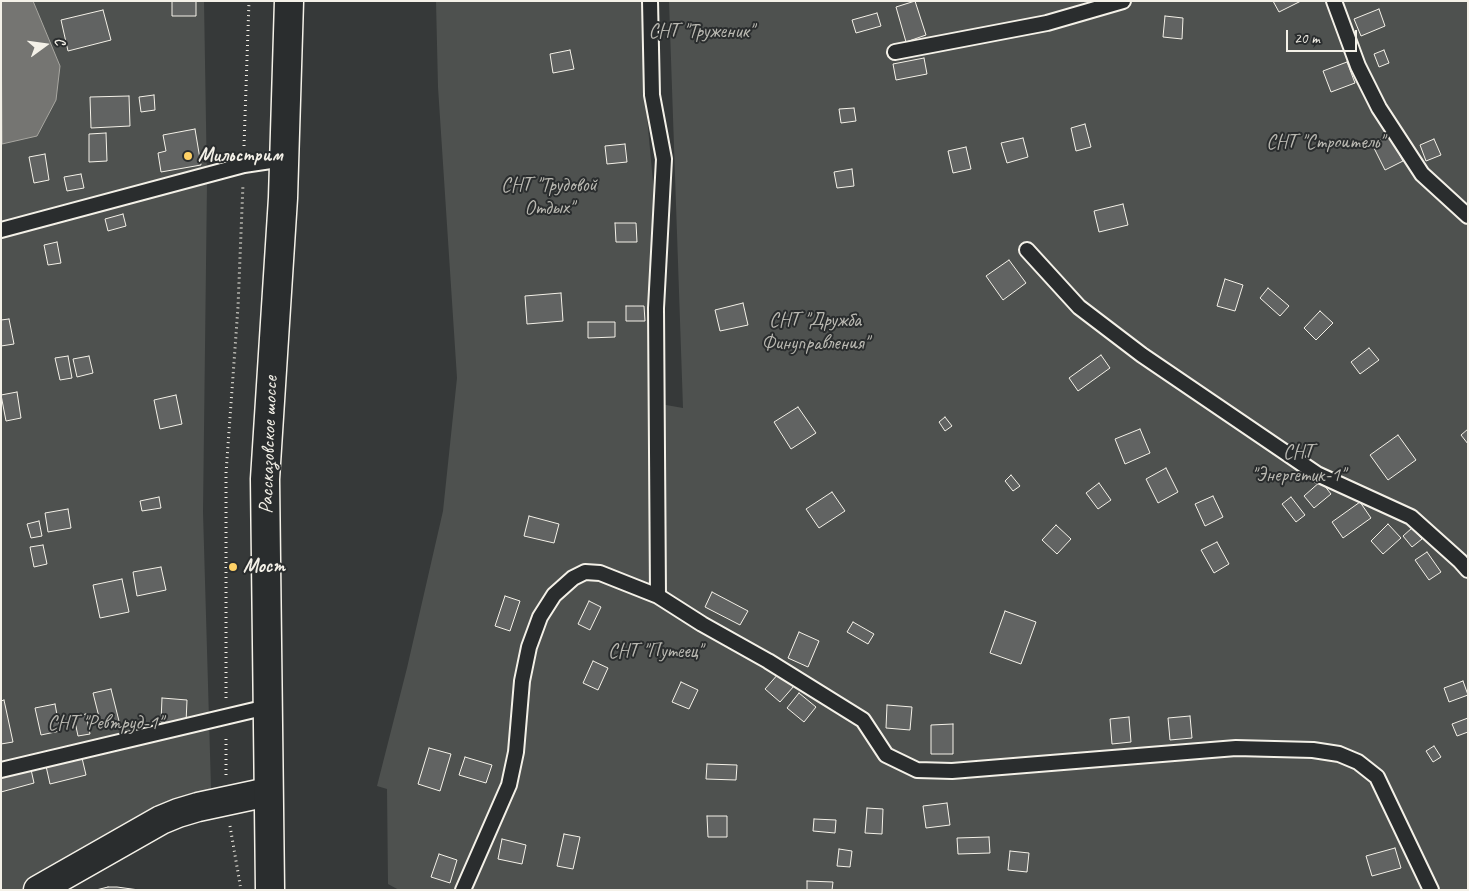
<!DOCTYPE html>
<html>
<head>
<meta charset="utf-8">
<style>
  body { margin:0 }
  #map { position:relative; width:1469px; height:891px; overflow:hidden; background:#363939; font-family:Caveat,sans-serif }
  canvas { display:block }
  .frame { position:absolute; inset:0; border:2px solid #f4f1e8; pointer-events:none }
  .north { position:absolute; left:20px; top:20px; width:50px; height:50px; -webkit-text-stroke:4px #2a2d2e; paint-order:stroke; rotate:76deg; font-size:14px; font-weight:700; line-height:20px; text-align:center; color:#f4f1e8 }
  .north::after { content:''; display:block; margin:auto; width:18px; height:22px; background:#f4f1e8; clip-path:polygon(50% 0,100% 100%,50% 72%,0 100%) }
  .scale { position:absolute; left:1286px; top:30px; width:71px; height:22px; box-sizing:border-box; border:2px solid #f4f1e8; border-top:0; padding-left:6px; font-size:15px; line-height:18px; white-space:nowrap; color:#f4f1e8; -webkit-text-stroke:4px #2a2d2e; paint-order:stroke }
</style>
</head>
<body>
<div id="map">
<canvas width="1469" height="891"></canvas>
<div class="frame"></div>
<div class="north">С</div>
<div class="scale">20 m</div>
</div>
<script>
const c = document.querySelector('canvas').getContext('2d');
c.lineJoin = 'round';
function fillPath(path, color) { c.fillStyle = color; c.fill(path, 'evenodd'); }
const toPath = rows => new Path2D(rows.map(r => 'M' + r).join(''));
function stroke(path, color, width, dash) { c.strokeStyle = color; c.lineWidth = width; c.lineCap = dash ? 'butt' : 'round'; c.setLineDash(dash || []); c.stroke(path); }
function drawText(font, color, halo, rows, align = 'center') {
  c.font = font + ' Caveat,sans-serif'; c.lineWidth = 4; c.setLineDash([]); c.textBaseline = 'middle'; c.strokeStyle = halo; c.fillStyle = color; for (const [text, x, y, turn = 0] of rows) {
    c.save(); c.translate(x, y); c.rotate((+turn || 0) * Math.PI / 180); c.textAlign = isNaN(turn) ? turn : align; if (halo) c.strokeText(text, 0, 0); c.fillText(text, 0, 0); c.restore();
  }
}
const green = toPath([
  [1,1,204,1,207,183,203,512,211,788,45,890,1,890],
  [436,1,642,1,644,84,654,193,649,402,683,408,669,1,1468,1,1468,890,399,890,388,884,387,789,377,786,407,668,443,511,457,378,438,87]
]);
const water = toPath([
  [1,1,33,1,60,66,56,100,37,136,2,144,1,1]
]);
const building = toPath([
  [172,1,196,1,196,16,172,16,172,1],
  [915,1,926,35,906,42,896,7,915,1],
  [1273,1,1301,1,1279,12,1273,1],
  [1379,9,1385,26,1361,36,1354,19,1379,9],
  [103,10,111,40,68,51,61,20,103,10],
  [877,13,881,26,856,33,852,20,877,13],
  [1165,16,1183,18,1182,39,1163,37,1165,16],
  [570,50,574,69,553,73,550,54,570,50],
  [1384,50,1389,63,1379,67,1374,54,1384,50],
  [924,58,927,74,896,80,893,64,924,58],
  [1347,62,1355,83,1331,92,1323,71,1347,62],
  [154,95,155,110,141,112,139,97,154,95],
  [129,96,130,126,91,128,90,97,129,96],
  [854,108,856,121,841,123,839,109,854,108],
  [1085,124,1091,147,1076,151,1071,128,1085,124],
  [195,129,201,165,161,172,158,153,166,151,163,135,195,129],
  [106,133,107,161,89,162,89,134,106,133],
  [1389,135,1403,161,1385,170,1372,144,1389,135],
  [1023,138,1028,157,1007,163,1001,143,1023,138],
  [1434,139,1441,155,1426,161,1420,145,1434,139],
  [625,144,627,162,607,164,605,146,625,144],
  [966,147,971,169,953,173,948,151,966,147],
  [45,154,49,180,34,183,29,157,45,154],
  [852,169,854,186,837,188,834,172,852,169],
  [81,174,84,188,67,191,64,177,81,174],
  [1123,204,1128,225,1099,232,1094,211,1123,204],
  [123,214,126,226,108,231,105,219,123,214],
  [615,223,636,223,637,242,616,242,615,223],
  [57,242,61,263,48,265,44,245,57,242],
  [1009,260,1026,283,1003,300,986,276,1009,260],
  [1225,279,1243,285,1235,311,1217,306,1225,279],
  [1268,288,1289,306,1280,316,1260,298,1268,288],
  [561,293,563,321,527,324,525,296,561,293],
  [743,303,748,325,720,331,715,310,743,303],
  [626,306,644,306,645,321,626,321,626,306],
  [1320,311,1333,323,1316,340,1304,328,1320,311],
  [9,319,14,344,1,346,1,320,9,319],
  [588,322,615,322,615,337,588,338,588,322],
  [1369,348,1379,360,1360,374,1351,362,1369,348],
  [1101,355,1110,368,1078,391,1069,378,1101,355],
  [68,356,72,378,60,380,55,358,68,356],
  [89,356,93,373,77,377,73,359,89,356],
  [17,392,21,418,6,421,1,395,17,392],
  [176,395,182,424,160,429,154,400,176,395],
  [798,407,816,433,791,449,774,422,798,407],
  [945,417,952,426,945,431,939,422,945,417],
  [1140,429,1150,453,1125,464,1115,439,1140,429],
  [1468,429,1468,444,1461,435,1468,429],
  [1398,435,1416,460,1388,480,1370,455,1398,435],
  [1166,468,1178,492,1158,503,1146,479,1166,468],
  [1011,475,1020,486,1013,491,1005,481,1011,475],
  [1321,481,1331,494,1314,508,1304,496,1321,481],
  [1099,483,1111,500,1098,509,1086,493,1099,483],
  [832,492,845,511,819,528,806,509,832,492],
  [1213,496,1223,517,1205,526,1195,504,1213,496],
  [159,497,161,508,142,511,140,501,159,497],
  [1291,497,1305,515,1296,522,1282,504,1291,497],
  [1360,502,1371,518,1343,538,1332,522,1360,502],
  [68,509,71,528,48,532,45,513,68,509],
  [529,516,559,524,554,543,524,536,529,516],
  [39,521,42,536,31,538,27,524,39,521],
  [1388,524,1401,538,1383,554,1371,541,1388,524],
  [1056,525,1071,539,1057,554,1042,540,1056,525],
  [1412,528,1422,539,1412,547,1403,536,1412,528],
  [1217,542,1229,564,1214,573,1201,550,1217,542],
  [43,545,47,564,34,567,30,547,43,545],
  [1427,552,1441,572,1429,580,1415,560,1427,552],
  [161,567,166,590,137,596,133,572,161,567],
  [122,579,129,612,100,618,93,585,122,579],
  [712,592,748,611,740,625,705,607,712,592],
  [505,596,520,601,510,631,495,626,505,596],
  [589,601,601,607,590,630,578,624,589,601],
  [1005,611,1036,622,1021,664,990,653,1005,611],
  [853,622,874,634,868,644,847,632,853,622],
  [799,632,819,641,808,667,788,658,799,632],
  [593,661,608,668,598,690,583,683,593,661],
  [779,673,794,686,780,702,765,689,779,673],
  [1463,681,1468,695,1449,702,1444,688,1463,681],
  [681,682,698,690,689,709,672,702,681,682],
  [111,689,119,721,101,725,93,693,111,689],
  [799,693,816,707,804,722,787,708,799,693],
  [162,698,187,700,186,723,161,722,162,698],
  [4,700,13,742,1,744,1,701,4,700],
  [55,704,60,731,41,735,35,708,55,704],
  [887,705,912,707,910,730,886,728,887,705],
  [86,714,90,734,78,736,74,717,86,714],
  [1190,716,1192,738,1170,740,1168,718,1190,716],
  [1129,717,1131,742,1112,744,1110,719,1129,717],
  [1468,718,1468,732,1457,736,1452,724,1468,718],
  [953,724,953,754,931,754,931,725,953,724],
  [1434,746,1441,757,1433,762,1426,751,1434,746],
  [429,748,451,754,440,791,418,784,429,748],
  [465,757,492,765,486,783,459,775,465,757],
  [82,758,86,775,50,784,46,766,82,758],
  [707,764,737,765,736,780,706,779,707,764],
  [30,765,34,783,1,792,1,773,30,765],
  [947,803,950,825,926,828,923,806,947,803],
  [867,808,883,809,882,834,865,833,867,808],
  [707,816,727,816,727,837,708,837,707,816],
  [814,819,836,820,835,833,813,831,814,819],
  [564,834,580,837,573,869,557,866,564,834],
  [989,837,990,853,958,854,957,838,989,837],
  [502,839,526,845,522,864,498,859,502,839],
  [1395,848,1401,868,1372,876,1366,856,1395,848],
  [839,849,852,851,850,867,837,866,839,849],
  [1010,851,1029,853,1027,872,1008,870,1010,851],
  [439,854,457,860,450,883,431,877,439,854],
  [807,881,833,882,832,890,807,890,807,881],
  [108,887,117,887,139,890,96,890,108,887]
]);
const path = toPath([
  [244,146,249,1],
  [226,698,226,473,238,307,243,184],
  [226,775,226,736],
  [230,826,241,890]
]);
const service = toPath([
  [1334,1,1358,66,1379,108,1422,174,1468,216],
  [895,52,1047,23,1123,1],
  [1,230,244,165,284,159],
  [1027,250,1079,307,1142,355,1317,474,1411,517,1460,561,1468,570],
  [658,596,702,624,768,661,863,720,886,755,917,770,952,771,1236,748,1313,750,1339,754,1358,762,1377,777,1431,890],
  [1,770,267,707],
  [463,890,509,785,516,752,522,681,529,647,540,617,554,595,573,578,585,572,600,573,658,596,656,308,664,159,652,95,650,1]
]);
const minor = toPath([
  [38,890,161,820,178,813,198,807,268,792]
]);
const primary = toPath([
  [270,890,265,479,283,198,289,1]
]);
const markers = [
  [188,156,5,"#ffd166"],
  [233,567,5,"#ffd166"]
];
const parkNames = [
  ["СНТ \"Труженик\"",701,32],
  ["СНТ \"Строитель\"",1325,143],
  ["СНТ \"Трудовой",549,186],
  ["Отдых\"",549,209],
  ["СНТ \"Дружба",815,321],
  ["Финуправления\"",815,344],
  ["СНТ",1298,453],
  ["\"Энергетик-1\"",1298,476],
  ["СНТ \"Путеец\"",655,652],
  ["СНТ \"Ревтруд-1\"",105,724]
];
const poiNames = [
  ["Мильстрим",198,156],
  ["Мост",243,567]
];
const streetNames = [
  ["Рассказовское шоссе",269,445,-88]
];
fillPath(green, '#4e514f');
fillPath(water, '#757572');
stroke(water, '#a8a7a1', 1);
fillPath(building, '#616362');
stroke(building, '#f4f1e8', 1);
stroke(service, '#f4f1e8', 18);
stroke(minor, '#f4f1e8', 31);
stroke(primary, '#f4f1e8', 31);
stroke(path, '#f4f1e8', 3, [1, 4]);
stroke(service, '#2a2d2e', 14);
stroke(minor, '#2a2d2e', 28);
stroke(primary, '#2a2d2e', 28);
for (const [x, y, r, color] of markers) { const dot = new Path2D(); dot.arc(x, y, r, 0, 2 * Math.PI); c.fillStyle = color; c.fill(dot); stroke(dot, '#2a2d2e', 2); }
drawText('20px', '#bab9b2', '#2a2d2e', parkNames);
drawText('bold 20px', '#f4f1e8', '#2a2d2e', poiNames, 'left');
drawText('20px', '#f4f1e8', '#2a2d2e', streetNames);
</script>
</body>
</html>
